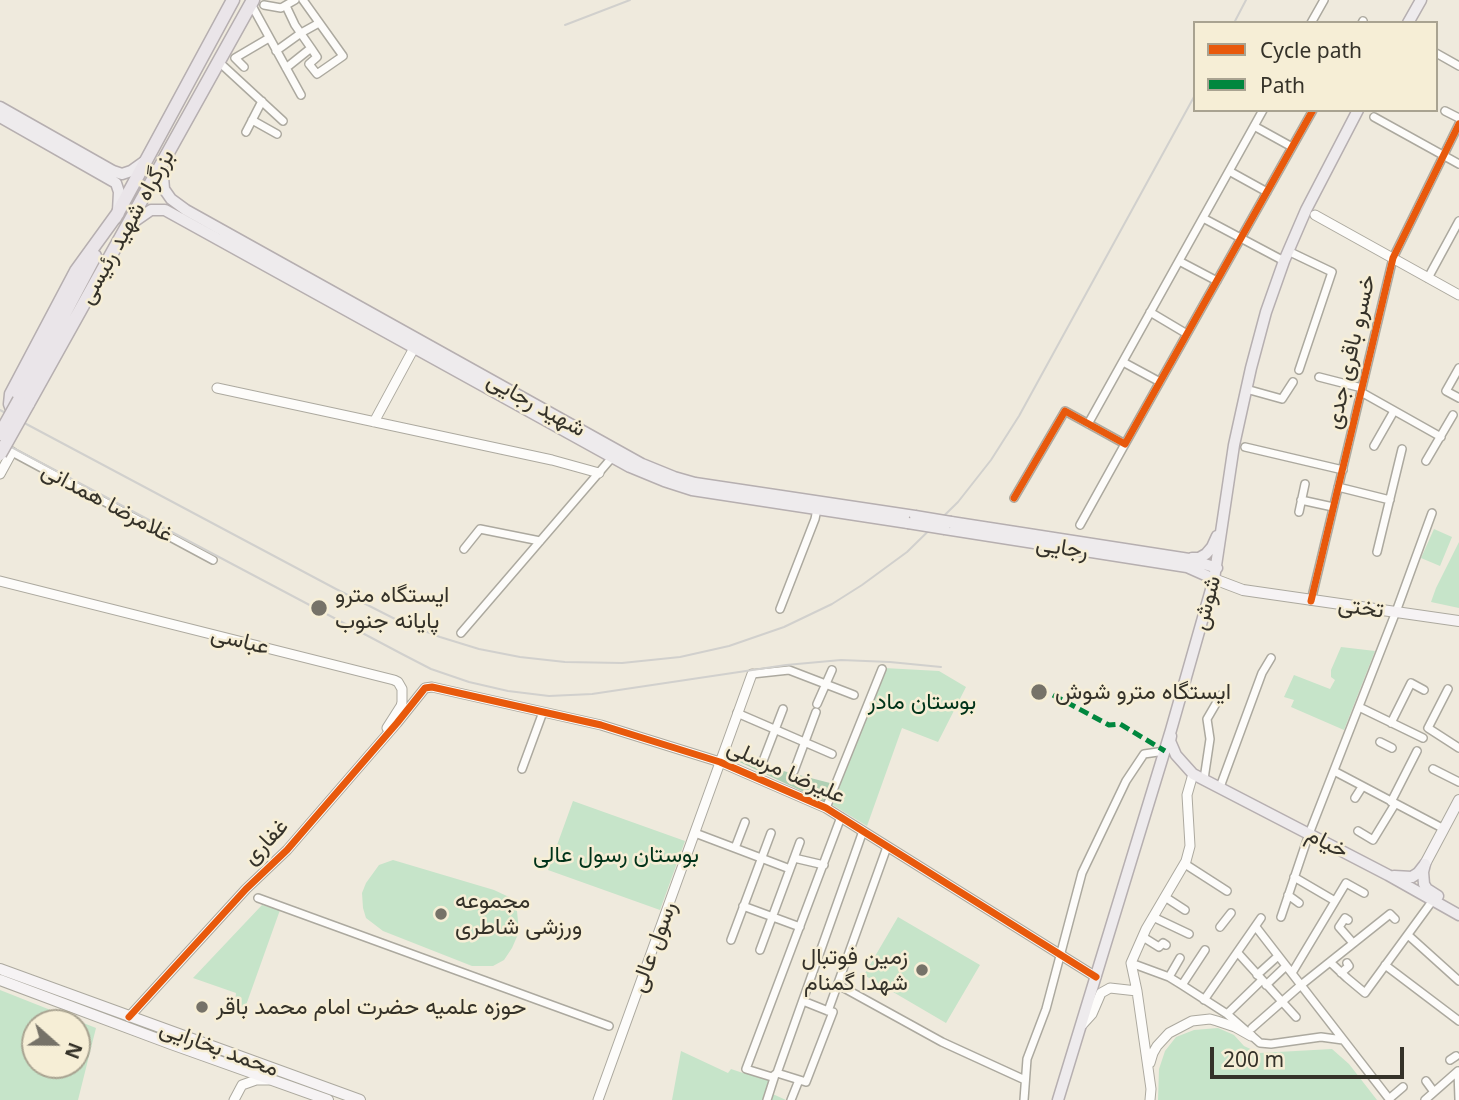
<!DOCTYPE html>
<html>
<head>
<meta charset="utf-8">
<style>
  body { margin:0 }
  #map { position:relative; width:1459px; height:1100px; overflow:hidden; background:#efeadd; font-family:"Noto Sans",sans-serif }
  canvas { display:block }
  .legend { position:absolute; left:1193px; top:21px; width:245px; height:91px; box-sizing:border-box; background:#f6eed6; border:2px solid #a9a391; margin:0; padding:9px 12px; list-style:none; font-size:21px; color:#353229 }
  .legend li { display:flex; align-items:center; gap:14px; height:35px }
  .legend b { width:35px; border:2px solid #a9a391 }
  .north { position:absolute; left:21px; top:1009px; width:70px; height:70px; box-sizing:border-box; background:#f6eed6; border:2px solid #a9a391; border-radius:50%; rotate:111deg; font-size:19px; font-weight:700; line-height:28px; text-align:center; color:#353229 }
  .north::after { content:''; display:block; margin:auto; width:24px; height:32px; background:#767268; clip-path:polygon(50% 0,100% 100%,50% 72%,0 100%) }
  .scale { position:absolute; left:1210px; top:1047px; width:194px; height:32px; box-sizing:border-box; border:4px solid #353229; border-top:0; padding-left:9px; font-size:21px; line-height:24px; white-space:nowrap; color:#353229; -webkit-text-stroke:5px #f6eed6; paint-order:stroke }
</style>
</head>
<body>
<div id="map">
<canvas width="1459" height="1100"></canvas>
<ul class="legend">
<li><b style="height:9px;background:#e8590c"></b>Cycle path</li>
<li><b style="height:9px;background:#00873e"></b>Path</li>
</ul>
<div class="north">N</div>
<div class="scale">200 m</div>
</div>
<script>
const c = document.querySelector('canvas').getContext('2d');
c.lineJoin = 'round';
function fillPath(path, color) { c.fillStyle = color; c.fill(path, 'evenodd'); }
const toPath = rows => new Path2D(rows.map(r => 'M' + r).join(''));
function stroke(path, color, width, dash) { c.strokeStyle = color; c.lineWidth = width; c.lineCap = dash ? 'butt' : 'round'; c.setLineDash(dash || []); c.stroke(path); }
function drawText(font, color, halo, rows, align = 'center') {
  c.font = font + ' "Noto Sans",Vazirmatn,sans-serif'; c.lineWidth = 5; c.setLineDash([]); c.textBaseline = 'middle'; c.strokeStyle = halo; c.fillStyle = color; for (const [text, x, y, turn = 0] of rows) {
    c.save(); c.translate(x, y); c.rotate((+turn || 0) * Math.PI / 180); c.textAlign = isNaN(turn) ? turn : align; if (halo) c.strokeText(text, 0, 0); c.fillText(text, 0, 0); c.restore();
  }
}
const green = toPath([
  [1434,529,1452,537,1440,566,1421,558],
  [1459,542,1459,608,1431,602,1436,588],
  [1341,647,1375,651,1344,730,1291,707,1294,700,1284,697,1294,675,1330,689,1335,680,1331,677,1331,670],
  [884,668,939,671,966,687,938,742,902,728,867,826,831,804],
  [573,801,685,841,660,910,548,870],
  [393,860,494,890,509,897,517,911,519,932,512,948,504,960,493,966,472,966,383,931,366,918,363,908,362,893,366,883,379,865],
  [262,905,280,910,245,1008,235,1004,236,993,193,978],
  [898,917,980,965,946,1023,864,975],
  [0,990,96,1028,78,1100,0,1100],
  [35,1023,77,1023,77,1065,35,1065],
  [1218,1028,1234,1035,1244,1046,1259,1053,1332,1049,1349,1064,1377,1100,1158,1100,1159,1069,1165,1051,1176,1037,1194,1030],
  [681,1051,728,1073,731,1069,743,1073,744,1071,772,1079,766,1091,786,1100,672,1100]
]);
const forest = toPath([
  [729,757,830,783,827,803]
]);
const minor = toPath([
  [251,4,301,95],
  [264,5,281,8,295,0],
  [286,6,295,25,311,48],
  [1311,23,1324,0],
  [1362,23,1363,21],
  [276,51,301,33,319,23],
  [1436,53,1459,66],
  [219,62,283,121],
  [244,67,235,58,269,38],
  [286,68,311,48,317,57,309,64,317,74,343,56,303,0],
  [1445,111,1459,118],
  [1374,117,1459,164],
  [252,120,277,134],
  [1254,126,1292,147],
  [246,132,262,101],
  [1229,171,1267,192],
  [1203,218,1284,261],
  [1288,251,1332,272,1299,370],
  [1179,261,1217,281],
  [1428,278,1459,221],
  [1150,312,1187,334],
  [1123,362,1160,382],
  [1459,368,1446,391,1459,398],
  [1319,377,1362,388],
  [1246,389,1282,399,1293,382],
  [1361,392,1441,437],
  [1088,424,1263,110],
  [1374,446,1394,411],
  [1245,447,1343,470],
  [12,452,213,560],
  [1426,461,1453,415],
  [1338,487,1390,500],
  [1014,498,1065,411,1125,444,1313,110],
  [1301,500,1333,507],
  [1299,512,1305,484],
  [1080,525,1125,444],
  [464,549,480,529,540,541],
  [1377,552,1402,449],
  [1311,601,1393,258,1459,124],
  [780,609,815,519,817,509],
  [461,633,615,454],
  [752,674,789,670,854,695],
  [1448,689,1428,728,1459,748],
  [817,704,832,670],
  [1359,707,1423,738],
  [737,713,832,754],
  [1391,723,1411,683,1424,690],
  [1380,742,1392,748],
  [763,761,783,709],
  [522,769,543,712],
  [1433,769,1459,782],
  [794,771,816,712],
  [1334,771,1444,829],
  [1204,779,1210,739,1207,719,1221,695],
  [1220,787,1262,673,1271,658],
  [1355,798,1362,787],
  [1391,802,1417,751],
  [826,808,882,669],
  [1358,831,1373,840,1395,804],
  [695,833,790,869],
  [735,848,745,822],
  [794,858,824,865],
  [1185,864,1227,891],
  [1294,877,1335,901],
  [1288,895,1299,903],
  [1165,897,1185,910],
  [258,898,609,1026],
  [743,906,800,927],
  [1153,917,1189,934],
  [1281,917,1309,834,1397,609,1432,513],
  [1348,920,1345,918,1339,927,1353,943],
  [1220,927,1231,913],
  [1256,927,1390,1100],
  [1408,935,1459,981],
  [1143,937,1159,947,1163,943,1166,945],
  [731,940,771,833],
  [760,950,800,842],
  [1238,953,1296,1017],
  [1330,962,1347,978,1365,993,1433,900],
  [1131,963,1169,977,1182,985,1227,1014,1260,1043,1271,1044,1321,1037,1343,1040],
  [1385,965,1459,1021],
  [1292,973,1346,883,1364,893],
  [1341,973,1349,966,1347,963],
  [1257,975,1278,956],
  [1169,977,1180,958],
  [1182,985,1205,950],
  [1266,985,1286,966],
  [844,988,942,1042,1025,1080],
  [1204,1000,1261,918],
  [803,1001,828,1011],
  [828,1011,833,1012,806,1082,777,1073,772,1077,746,1069,841,817],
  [828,1011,887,847],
  [1227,1014,1262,980],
  [1252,1028,1301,985,1390,914,1395,919],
  [1450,1060,1456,1056],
  [1458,1071,1459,1099],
  [777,1073,863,831],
  [1426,1081,1434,1092],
  [1389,1099,1403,1087],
  [767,1100,775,1075],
  [791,1100,799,1080],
  [1024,1100,1027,1059,1046,1009,1082,873,1126,781,1144,754,1165,751],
  [1425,1100,1458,1071]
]);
const tertiary = toPath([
  [1315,215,1459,295],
  [217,388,552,460,599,473],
  [374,422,414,348],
  [0,446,12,452,0,474],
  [0,581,394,680,398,682,402,689,402,702,401,706,387,728],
  [129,1017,246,889,287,850,397,723,425,688,432,687,601,725,720,762,826,808,1096,977],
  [1082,1025,1092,1014,1101,993,1110,988,1137,991],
  [1150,1063,1153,1053,1157,1046,1169,1033,1192,1021,1210,1019,1217,1021,1235,1027,1251,1036],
  [234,1100,242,1085,256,1080,268,1080],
  [598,1100,752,674],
  [1150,1100,1151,1089,1137,991,1131,963,1146,929,1186,861,1190,846,1187,795,1193,774]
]);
const secondary = toPath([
  [1214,579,1243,590,1459,621],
  [1425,864,1459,800],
  [0,969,360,1100],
  [0,980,171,1044,328,1100]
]);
const primary = toPath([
  [1408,23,1421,0],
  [0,107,113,171,122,174,131,171,145,161],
  [0,117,116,183,119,192,118,211],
  [162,165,164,189,171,199,186,210,642,464,674,477,695,483,915,516],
  [128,226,151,210,165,210,630,467,664,481,692,490,908,523],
  [951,522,1189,559,1217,568],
  [945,529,1187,567,1214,579],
  [1192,558,1199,558,1206,554,1212,547,1217,536],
  [1171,736,1170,741,1176,755,1193,774,1388,875,1459,915],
  [1425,864,1423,872,1424,884,1427,889,1438,896],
  [1394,876,1412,877,1418,873,1425,864],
  [1058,1100,1171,730,1214,579,1234,445,1251,368,1266,312,1284,261,1306,210,1358,110]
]);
const trunk = toPath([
  [115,218,233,0],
  [19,400,95,256],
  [28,404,253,0],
  [19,414,12,409,10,404,11,394,76,271,118,213]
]);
const rail = toPath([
  [1234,23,1246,0],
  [565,25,630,0],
  [0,410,336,589,399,621,440,637,479,649,520,657,565,662,622,663,680,657,729,646,784,627,832,604,862,585,907,552,958,502,991,460,1019,416,1195,95],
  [0,441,402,654,431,669,469,682,508,691,549,696,592,694,786,665,841,660,890,662,941,667]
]);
const primaryBridge = toPath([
  [915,516,951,522],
  [908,523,945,529]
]);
const trunkBridge = toPath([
  [0,434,19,400],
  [0,454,28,404]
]);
const quiet = toPath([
  [1053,695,1109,725,1120,724,1165,751]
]);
const cycleway = toPath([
  [1014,498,1065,411,1125,444,1313,110],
  [1311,601,1393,258,1459,124],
  [129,1017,246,889,287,850,397,723,425,688,432,687,601,725,720,762,826,808,1096,977]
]);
const markers = [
  [319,608,9,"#767268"],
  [1039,692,9,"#767268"],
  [441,914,7,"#767268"],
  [922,970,7,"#767268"],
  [202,1007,7,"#767268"]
];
const streetNames = [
  ["بزرگراه شهید رئیسی",127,227,-61],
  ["خسرو باقری جدی",1351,352,-77],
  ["شهید رجایی",536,405,29],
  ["غلامرضا همدانی",107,503,28],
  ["رجایی",1062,548,9],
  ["شوش",1207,603,-75],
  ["تختی",1361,608,8],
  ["عباسی",240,641,14],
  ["علیرضا مرسلی",786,772,24],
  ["غفاری",266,842,-46],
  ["خیام",1327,843,27],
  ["رسول عالی",654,947,-70],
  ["محمد بخارایی",219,1049,20]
];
const poiNames = [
  ["ایستگاه مترو",335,595],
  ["پایانه جنوب",335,621],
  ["ایستگاه مترو شوش",1055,692],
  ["مجموعه",455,901],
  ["ورزشی شاطری",455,927],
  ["زمین فوتبال",908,957,"right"],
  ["شهدا گمنام",908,983,"right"],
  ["حوزه علمیه حضرت امام محمد باقر",216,1007]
];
const parkNames = [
  ["بوستان مادر",922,702],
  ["بوستان رسول عالی",616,855]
];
fillPath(green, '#c6e4c9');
fillPath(forest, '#afcfb3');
stroke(minor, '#aca99f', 10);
stroke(tertiary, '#aca99f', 11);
stroke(secondary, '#aca99f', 12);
stroke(primary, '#b6afb0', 13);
stroke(trunk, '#b6afb0', 15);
stroke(minor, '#fdfcfa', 7);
stroke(tertiary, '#fdfcfa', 9);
stroke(secondary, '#f6f3f4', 10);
stroke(primary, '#eeebed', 10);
stroke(trunk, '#eae5e9', 12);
stroke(rail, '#d1d0cd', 2);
stroke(primaryBridge, '#b6afb0', 13, []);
stroke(trunkBridge, '#b6afb0', 15, []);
stroke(primaryBridge, '#eeebed', 10);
stroke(trunkBridge, '#eae5e9', 12);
stroke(quiet, '#00873e', 5, [10, 5]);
stroke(cycleway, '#e8590c', 7);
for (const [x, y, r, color] of markers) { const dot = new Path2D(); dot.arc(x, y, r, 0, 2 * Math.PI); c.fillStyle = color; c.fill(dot); stroke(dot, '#f6eed6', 2.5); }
drawText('23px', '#353229', '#f6eed6', streetNames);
drawText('23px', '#353229', '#f6eed6', poiNames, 'left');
drawText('23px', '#003319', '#f6eed6', parkNames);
</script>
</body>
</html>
